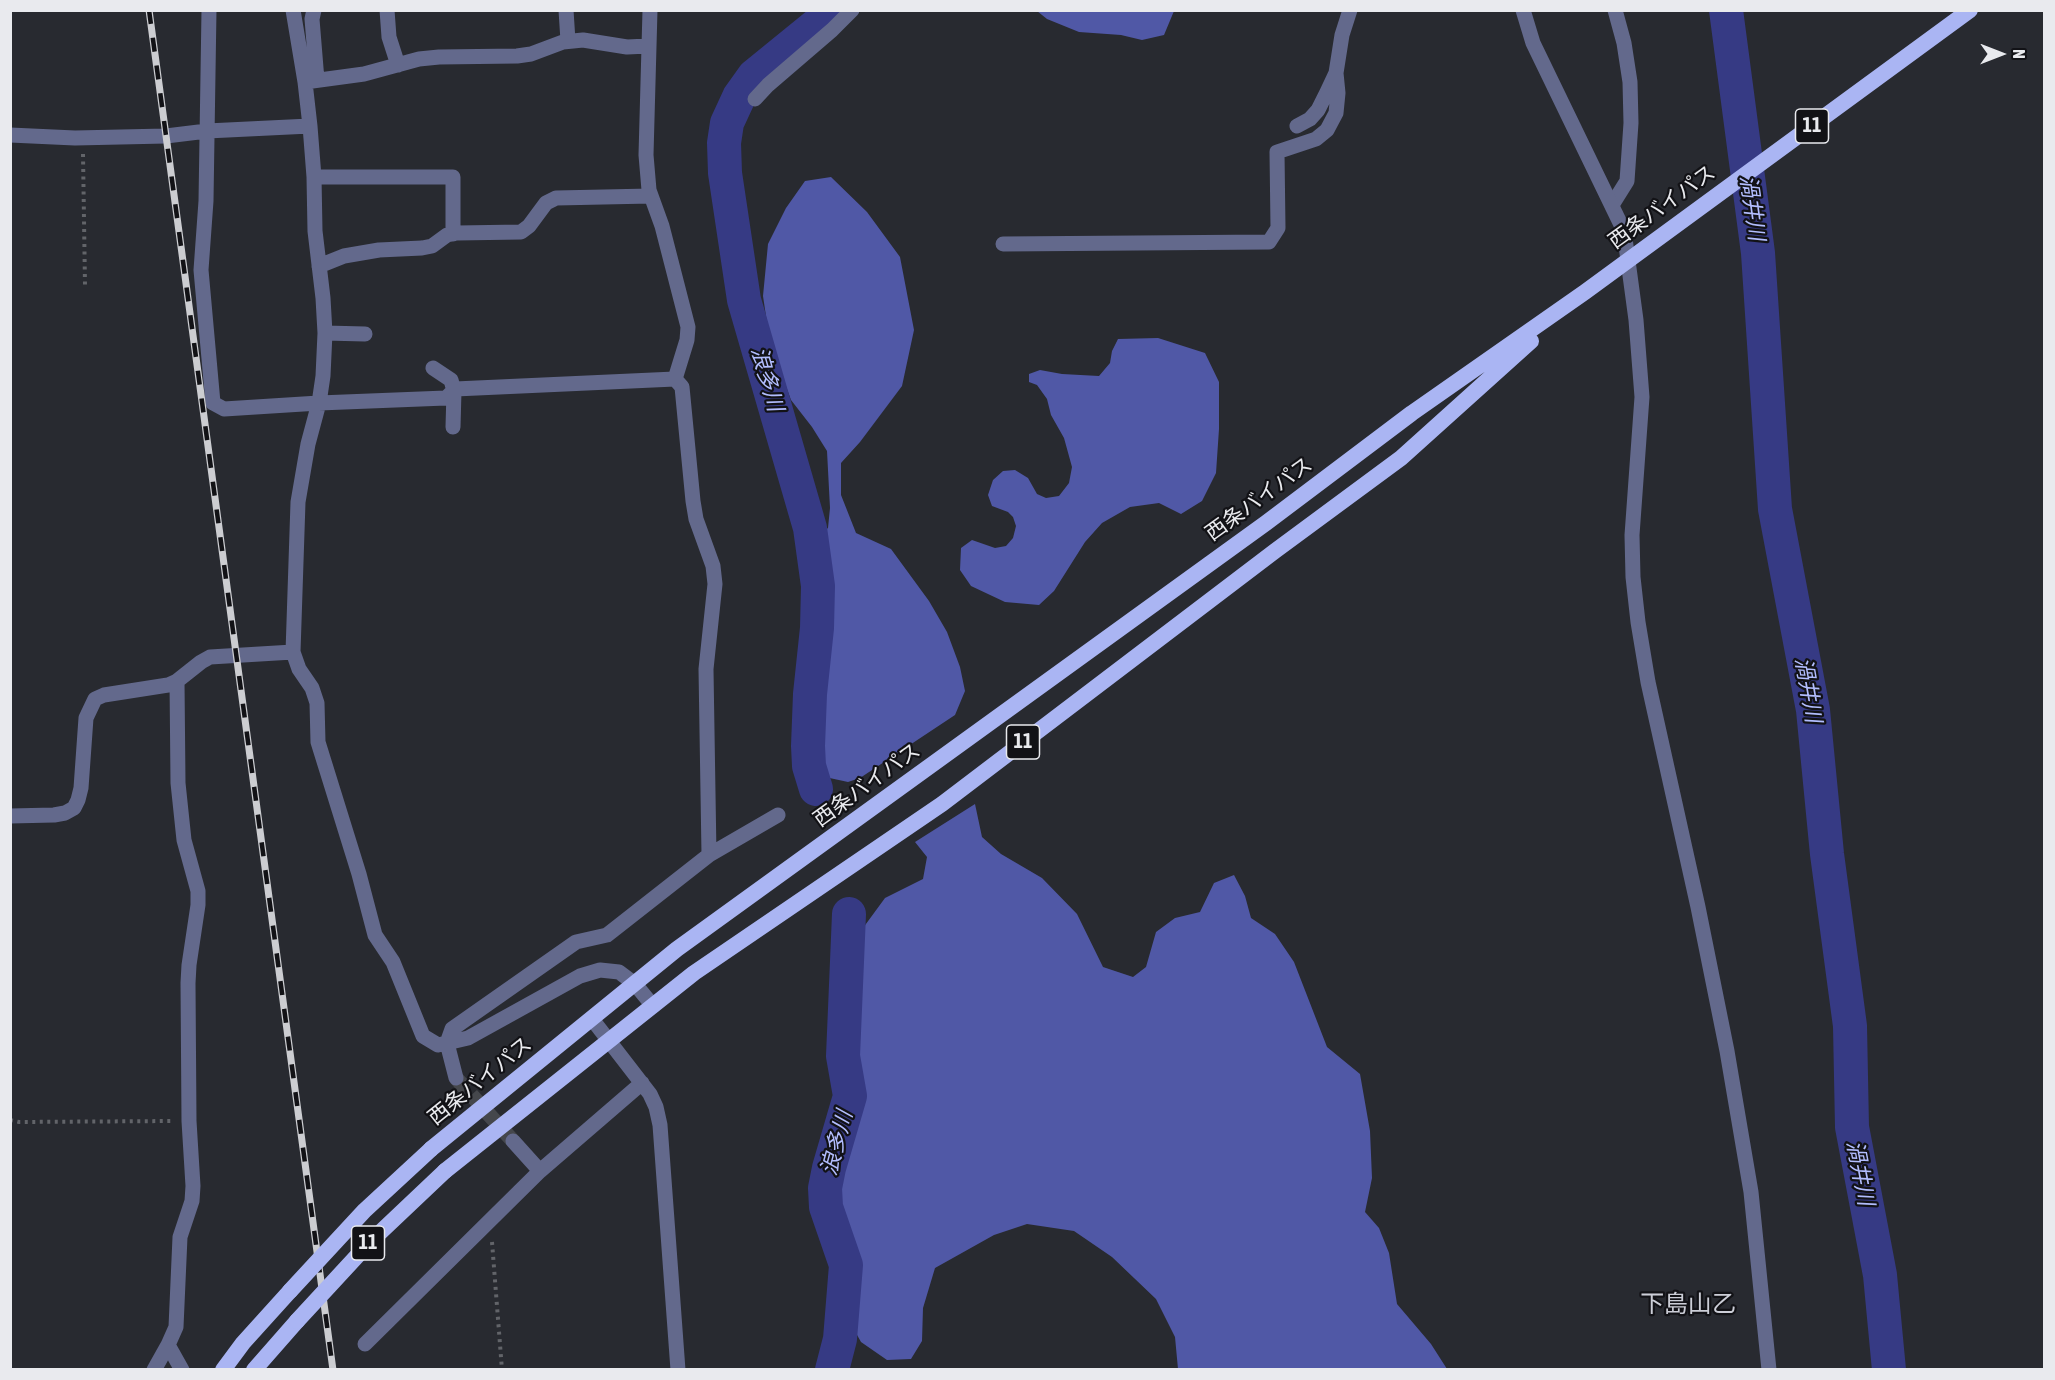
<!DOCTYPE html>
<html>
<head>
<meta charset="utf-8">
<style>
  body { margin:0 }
  #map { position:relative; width:2055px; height:1380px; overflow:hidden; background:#282a30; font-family:"Asap Condensed",sans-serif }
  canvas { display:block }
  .frame { position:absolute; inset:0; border:12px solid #e9eaee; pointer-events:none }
  .north { position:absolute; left:1971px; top:24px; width:60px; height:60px; -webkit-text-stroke:4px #121216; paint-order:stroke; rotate:90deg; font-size:16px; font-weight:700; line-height:24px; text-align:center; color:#e9eaee }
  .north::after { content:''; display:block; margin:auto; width:21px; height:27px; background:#e9eaee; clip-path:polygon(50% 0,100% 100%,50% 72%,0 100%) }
</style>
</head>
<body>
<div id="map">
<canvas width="2055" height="1380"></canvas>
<div class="frame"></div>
<div class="north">N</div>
</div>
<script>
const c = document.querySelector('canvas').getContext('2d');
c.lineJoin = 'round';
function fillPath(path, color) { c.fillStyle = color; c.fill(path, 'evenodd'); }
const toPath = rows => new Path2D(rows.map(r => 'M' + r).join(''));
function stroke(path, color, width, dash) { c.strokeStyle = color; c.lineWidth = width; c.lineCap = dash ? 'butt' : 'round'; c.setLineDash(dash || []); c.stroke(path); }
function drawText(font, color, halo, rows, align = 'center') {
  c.font = font + ' "Asap Condensed","Noto Sans JP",sans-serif'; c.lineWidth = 4.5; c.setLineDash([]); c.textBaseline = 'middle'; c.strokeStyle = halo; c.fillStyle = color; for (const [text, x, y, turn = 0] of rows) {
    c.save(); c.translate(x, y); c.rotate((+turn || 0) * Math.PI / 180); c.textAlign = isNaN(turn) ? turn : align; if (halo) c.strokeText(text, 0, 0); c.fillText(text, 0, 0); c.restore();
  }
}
const forest = toPath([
  [1037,11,1174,11,1164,35,1142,40,1121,35,1079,32,1047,19],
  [831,177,867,212,900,257,914,330,902,386,860,442,841,463,841,495,856,533,891,549,929,601,947,632,960,667,965,691,955,715,860,778,848,782,825,777,802,763,796,744,797,698,808,591,804,552,819,535,828,528,830,508,827,451,812,427,791,400,770,343,763,296,768,244,786,208,805,181],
  [1158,338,1205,353,1219,382,1219,429,1216,473,1202,501,1181,514,1159,503,1130,507,1102,523,1085,542,1054,591,1039,605,1005,602,971,586,960,570,961,548,972,540,995,548,1006,546,1013,538,1016,526,1013,517,1008,512,992,506,988,495,993,480,1003,471,1015,470,1028,478,1037,494,1046,498,1059,496,1069,483,1072,467,1064,438,1051,415,1047,399,1037,385,1029,382,1029,374,1040,370,1062,374,1099,376,1110,363,1112,351,1118,339],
  [975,804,982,837,1001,854,1042,878,1077,914,1103,967,1133,977,1146,967,1156,932,1175,918,1200,912,1214,883,1234,875,1245,896,1251,918,1275,934,1294,962,1327,1047,1360,1074,1370,1131,1372,1178,1365,1212,1379,1228,1389,1253,1397,1304,1431,1344,1447,1369,1178,1369,1175,1337,1156,1299,1112,1257,1074,1231,1027,1224,994,1235,935,1268,923,1308,922,1341,911,1359,887,1360,861,1342,851,1324,854,1295,854,1257,832,1196,835,1167,850,1130,858,1096,851,1056,853,973,855,945,863,928,885,898,923,879,927,857,915,842]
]);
const river = toPath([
  [1726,10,1758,253,1775,509,1813,710,1827,854,1850,1026,1852,1127,1880,1275,1889,1370],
  [816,789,809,766,808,746,810,694,817,628,818,586,810,528,744,300,725,173,724,143,727,123,739,97,754,76,835,10],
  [832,1370,840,1339,846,1265,826,1207,825,1188,829,1168,850,1096,843,1056,849,914]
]);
const minorTunnel = toPath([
  [456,1078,513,1141]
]);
const path = toPath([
  [83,154,85,285],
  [10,1120,19,1122,173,1121],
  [492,1242,502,1370]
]);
const minor = toPath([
  [209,10,206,201,201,270,213,403,224,409,319,403,446,398,455,389,675,379],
  [293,10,305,82,310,126,314,177,315,231,323,298,325,333,323,376,319,403,308,444,298,502,293,652,299,669,312,688,317,703,318,742,359,874,375,935,393,962,423,1036,438,1045,468,1038,580,976,600,970,619,972,635,984,653,1006],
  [314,10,312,19,317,80],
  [387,10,389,37,398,65],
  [566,10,568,41],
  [650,10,646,155,649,190,662,226,688,327,687,340,675,379],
  [305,82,364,74,419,59,439,57,517,56,531,54,563,42,583,40,627,47,648,46],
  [755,99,768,85,832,30,852,10],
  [1297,126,1310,119,1318,110,1327,92,1336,73,1342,35,1350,10],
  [10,135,75,138,166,136,207,131,310,126],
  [314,177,453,177,453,234],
  [1612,205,1627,181,1631,123,1630,82,1624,43,1615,10],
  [1003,244,1269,242,1278,228,1277,152,1316,139,1327,130,1336,113,1338,93,1336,73],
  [319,266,344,256,379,250,422,248,432,246,447,235,457,233,521,232,529,226,546,203,556,198,651,196],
  [325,333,365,334],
  [433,368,451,380,454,391,453,427],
  [675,379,682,387,693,501,696,519,713,566,715,584,706,669,709,855],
  [10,816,54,815,65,813,74,808,78,800,81,788,86,718,95,699,104,695,168,685,177,681,201,662,210,657,293,652],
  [592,1019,650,1094,656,1107,660,1125,678,1370],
  [456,1078,447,1043,452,1029,576,942,607,935,709,855,778,815],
  [513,1141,540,1171],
  [365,1344,540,1171,642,1083],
  [168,1345,176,1327,180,1237,192,1201,193,1186,189,1121,188,983,189,965,198,905,198,891,184,840,178,783,177,681],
  [154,1370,168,1345,182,1370]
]);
const tertiary = toPath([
  [1523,10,1533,43,1624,231,1636,320,1642,397,1632,535,1633,577,1638,622,1648,682,1698,907,1727,1051,1751,1192,1769,1370]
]);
const trunk = toPath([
  [431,1149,677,949,1266,523,1412,413,1585,292,1970,10],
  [445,1171,694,973,942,804,1275,551,1401,458,1531,341],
  [223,1370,243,1343,290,1291],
  [254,1370,297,1321]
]);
const rail = toPath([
  [149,10,333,1370]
]);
const trunkBridge = toPath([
  [290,1291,365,1210,431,1149],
  [297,1321,370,1242,445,1171]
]);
const shields = [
  [1812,126,33],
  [1023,742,33],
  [368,1243,33]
];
const shieldNames = [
  ["11",1812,126],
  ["11",1023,742],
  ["11",368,1243]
];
const streetNames = [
  ["西条バイパス",1662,207,-36],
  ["西条バイパス",1259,499,-36],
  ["西条バイパス",867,785,-36],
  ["西条バイパス",480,1081,-39]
];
const waterNames = [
  ["渦井川",1752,208,82],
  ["浪多川",767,379,74],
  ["渦井川",1808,690,80],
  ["浪多川",837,1143,-75],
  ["渦井川",1860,1173,79]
];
const quarterNames = [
  ["下島山乙",1688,1304]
];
fillPath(forest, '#5058a6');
stroke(river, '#363a84', 34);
stroke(minorTunnel, '#45474c', 15, [15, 8]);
stroke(path, '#626469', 4, [3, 4.5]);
stroke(minor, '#63698c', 15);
stroke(tertiary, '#63698c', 15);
stroke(trunk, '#aab5f3', 16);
stroke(rail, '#cccdd1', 7);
stroke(rail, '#121216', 4.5, [14]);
stroke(trunkBridge, '#aab5f3', 16);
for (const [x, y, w] of shields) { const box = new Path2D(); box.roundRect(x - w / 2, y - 17, w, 34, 4.5); c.fillStyle = '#121216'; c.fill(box); stroke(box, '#e9eaee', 1.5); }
drawText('bold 20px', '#e9eaee', null, shieldNames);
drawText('21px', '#e9eaee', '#121216', streetNames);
drawText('italic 22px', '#b2bdfe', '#121216', waterNames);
drawText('24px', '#ccced7', '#121216', quarterNames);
</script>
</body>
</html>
